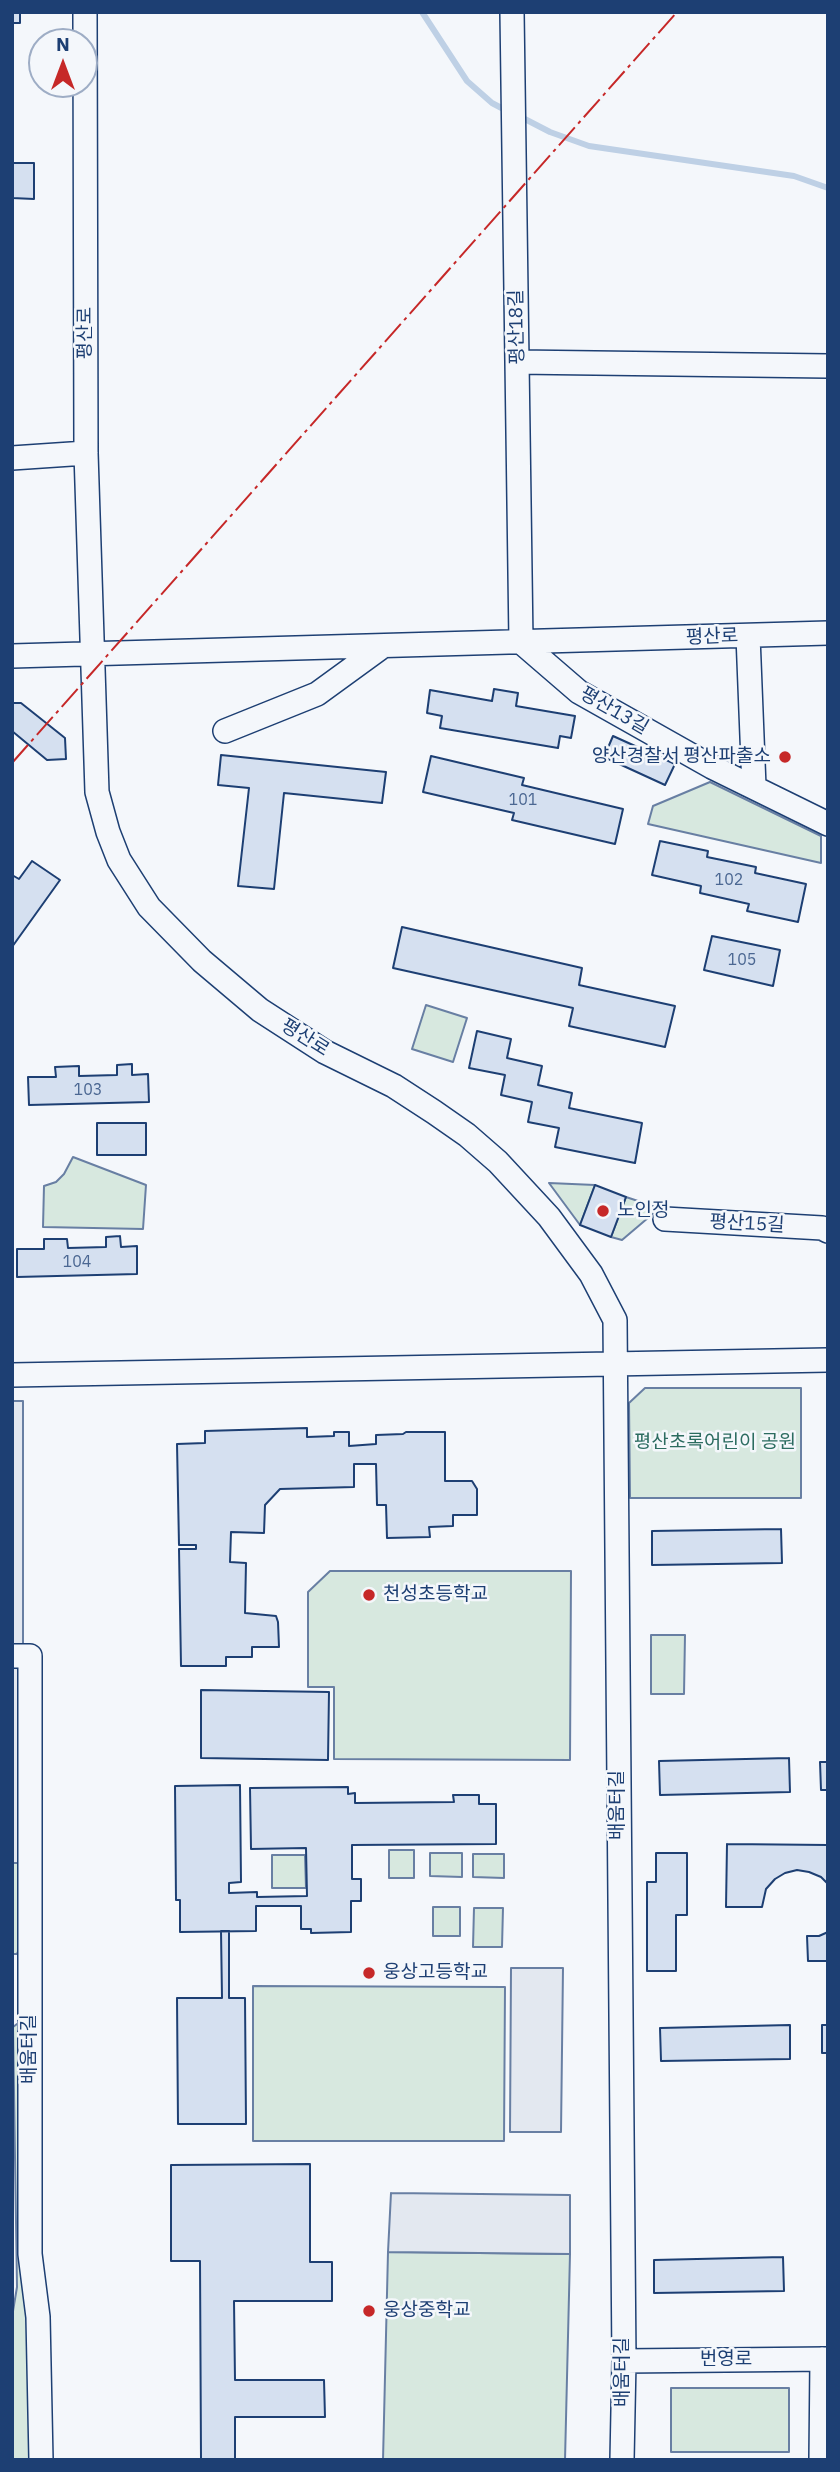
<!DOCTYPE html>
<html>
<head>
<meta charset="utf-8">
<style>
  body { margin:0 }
  #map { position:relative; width:840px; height:2472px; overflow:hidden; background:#f4f7fb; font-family:"IBM Plex Sans",sans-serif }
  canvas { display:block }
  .frame { position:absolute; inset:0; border:14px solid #1d3f73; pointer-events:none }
  .north { position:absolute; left:28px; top:28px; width:70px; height:70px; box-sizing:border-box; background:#f4f7fb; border:2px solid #9eadc5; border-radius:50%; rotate:0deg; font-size:19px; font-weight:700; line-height:28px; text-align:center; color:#1d3f73 }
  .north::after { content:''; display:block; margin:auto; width:24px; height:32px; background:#c62828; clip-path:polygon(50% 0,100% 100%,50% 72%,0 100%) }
</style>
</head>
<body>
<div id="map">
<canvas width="840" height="2472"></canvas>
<div class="frame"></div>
<div class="north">N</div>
</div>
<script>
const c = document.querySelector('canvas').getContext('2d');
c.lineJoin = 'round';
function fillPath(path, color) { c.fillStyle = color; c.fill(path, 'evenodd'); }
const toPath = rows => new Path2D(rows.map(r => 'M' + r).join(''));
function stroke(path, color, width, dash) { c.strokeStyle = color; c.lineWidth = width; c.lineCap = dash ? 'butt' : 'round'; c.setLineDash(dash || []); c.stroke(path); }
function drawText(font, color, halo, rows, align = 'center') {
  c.font = font + ' "IBM Plex Sans","Noto Sans KR",sans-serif'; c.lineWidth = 5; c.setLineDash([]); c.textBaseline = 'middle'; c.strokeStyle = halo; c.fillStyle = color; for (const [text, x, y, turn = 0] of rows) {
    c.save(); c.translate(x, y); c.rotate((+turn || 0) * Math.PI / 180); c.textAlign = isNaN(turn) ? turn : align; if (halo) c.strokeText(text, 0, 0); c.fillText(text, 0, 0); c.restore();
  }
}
const green = toPath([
  [710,782,821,836,821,863,648,824,653,806,710,782],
  [426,1005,467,1018,453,1062,412,1049,426,1005],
  [73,1157,146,1185,143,1229,43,1227,44,1186,56,1182,64,1174,73,1157],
  [549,1183,595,1185,580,1225,549,1183],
  [626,1197,656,1207,655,1212,622,1240,611,1237,626,1197],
  [645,1388,801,1388,801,1498,630,1498,629,1403,645,1388],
  [330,1571,571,1571,570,1760,334,1759,334,1687,308,1687,308,1592,330,1571],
  [651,1635,685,1635,684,1694,651,1694,651,1635],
  [389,1850,414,1850,414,1878,389,1878,389,1850],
  [430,1853,462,1853,462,1877,430,1876,430,1853],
  [473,1854,504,1854,504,1878,473,1877,473,1854],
  [272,1855,305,1855,306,1888,272,1888,272,1855],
  [12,1863,20,1863,20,1947,17,1954,13,1954,12,1863],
  [433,1907,460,1907,460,1936,433,1936,433,1907],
  [474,1908,503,1908,502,1947,473,1947,474,1908],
  [253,1986,505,1987,504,2141,253,2141,253,1986],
  [17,2024,19,2025,35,2460,12,2460,12,2317,17,2287,13,2027,17,2024],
  [388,2252,570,2254,565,2460,383,2460,388,2252],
  [671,2388,789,2388,789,2452,671,2452,671,2388]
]);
const parking = toPath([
  [12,1401,23,1401,23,1647,12,1647,12,1401],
  [12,1663,15,1663,22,1674,20,1863,12,1863,12,1663],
  [511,1968,563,1968,561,2132,510,2132,511,1968],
  [391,2193,570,2195,570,2254,388,2252,391,2193]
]);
const stream = toPath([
  [422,12,467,81,492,103,509,112],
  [519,116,550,132,589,146,794,176,828,188]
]);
const building = toPath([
  [12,12,20,12,20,23,12,23,12,12],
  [12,163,34,163,34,199,12,198,12,163],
  [494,689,518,693,516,706,575,716,571,738,560,736,558,748,440,728,442,716,427,713,430,690,492,701,494,689],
  [12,703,21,703,65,738,66,759,47,760,12,731,12,703],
  [613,736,675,764,665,785,604,757,613,736],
  [221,755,386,772,382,803,284,793,274,889,238,886,249,788,218,785,221,755],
  [431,756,524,778,522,785,623,809,615,844,512,820,514,813,423,792,431,756],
  [660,841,708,851,707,857,756,867,755,873,806,884,798,922,747,911,749,904,700,893,701,886,652,875,660,841],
  [32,861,60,880,12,947,12,875,19,879,32,861],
  [402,927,582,968,579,985,675,1006,665,1047,569,1026,573,1008,393,968,402,927],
  [712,936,780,950,773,986,704,970,712,936],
  [477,1031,511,1039,507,1058,542,1066,538,1085,572,1093,569,1108,642,1123,635,1163,555,1147,559,1128,528,1122,532,1102,501,1095,505,1075,469,1068,477,1031],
  [132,1064,132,1075,148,1074,149,1102,29,1105,28,1077,56,1077,55,1067,79,1066,79,1076,117,1075,117,1065,132,1064],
  [97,1123,146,1123,146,1155,97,1155,97,1123],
  [595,1185,626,1197,611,1237,580,1225,595,1185],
  [120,1236,121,1247,137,1246,137,1274,17,1277,17,1249,44,1249,44,1239,67,1239,68,1248,106,1247,106,1237,120,1236],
  [307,1428,307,1437,334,1436,334,1432,349,1432,349,1446,376,1444,376,1435,403,1434,406,1432,445,1432,445,1481,472,1481,477,1489,477,1515,453,1515,453,1526,429,1527,430,1537,387,1538,386,1505,377,1505,376,1464,354,1464,354,1487,280,1489,265,1505,264,1533,231,1532,230,1562,246,1563,245,1613,276,1616,278,1622,279,1647,252,1647,252,1657,226,1657,226,1666,181,1666,179,1549,196,1549,196,1545,179,1545,177,1444,205,1443,205,1431,307,1428],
  [781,1529,782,1563,652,1565,652,1531,781,1529],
  [201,1690,329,1692,328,1760,201,1758,201,1690],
  [789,1758,790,1792,660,1795,659,1761,789,1758],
  [820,1762,828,1762,828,1790,821,1790,820,1762],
  [240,1785,241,1882,229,1883,229,1893,257,1892,257,1897,307,1896,306,1848,251,1849,250,1788,348,1787,348,1794,355,1793,355,1803,454,1802,453,1795,479,1795,479,1804,496,1804,496,1844,352,1845,352,1879,361,1879,361,1901,351,1901,351,1932,311,1933,311,1929,301,1929,301,1906,256,1906,256,1931,180,1932,180,1900,176,1900,175,1786,240,1785],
  [727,1844,828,1845,828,1884,821,1877,809,1872,797,1870,785,1873,775,1879,766,1889,762,1907,726,1907,727,1844],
  [656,1853,687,1853,687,1915,676,1915,676,1971,647,1971,647,1882,656,1882,656,1853],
  [221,1931,229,1931,229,1998,245,1998,246,2124,178,2124,177,1998,222,1998,221,1931],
  [828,1932,828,1961,808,1961,807,1936,819,1936,828,1932],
  [790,2025,790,2059,661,2061,660,2028,790,2025],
  [822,2025,828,2025,828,2053,822,2053,822,2025],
  [310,2164,310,2262,332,2262,332,2301,234,2301,235,2380,324,2380,325,2417,235,2417,235,2460,201,2460,200,2261,171,2261,171,2165,310,2164],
  [783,2257,784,2291,654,2293,654,2260,783,2257]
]);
const minor = toPath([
  [85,12,86,453,97,792,108,832,119,860,149,907,202,961,260,1010,325,1052,394,1086,434,1112,467,1135,498,1162,549,1217,591,1274,615,1320,624,2361,622,2460],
  [512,12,521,642,579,692,712,767,828,824],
  [517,362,828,366],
  [12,458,86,453],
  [748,636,754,787],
  [12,656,828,633],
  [225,731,317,694,383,646],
  [665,1219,822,1228,828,1231],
  [12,1375,828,1360],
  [12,1656,30,1656,30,2254,38,2317,41,2460],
  [624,2361,828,2359],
  [821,2460,822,2359]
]);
const power = toPath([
  [12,763,677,12]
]);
const markers = [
  [785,757,7,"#c62828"],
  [603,1211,7,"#c62828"],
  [369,1595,7,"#c62828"],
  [369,1973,7,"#c62828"],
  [369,2311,7,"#c62828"]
];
const numberNames = [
  ["101",523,800],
  ["102",729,880],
  ["105",742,960],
  ["103",88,1090],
  ["104",77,1262]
];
const streetNames = [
  ["평산18길",517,327,-91],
  ["평산로",86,333,-90],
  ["평산로",712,637,-2],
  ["평산13길",614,711,30],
  ["평산로",305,1038,32],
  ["평산15길",747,1224,3],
  ["배움터길",618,1805,-90],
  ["배움터길",30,2049,-90],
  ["번영로",726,2360],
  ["배움터길",623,2372,-90]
];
const poiNames = [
  ["양산경찰서 평산파출소",771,757,"right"],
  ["노인정",617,1211],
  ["천성초등학교",383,1595],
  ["웅상고등학교",383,1973],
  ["웅상중학교",383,2311]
];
const parkNames = [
  ["평산초록어린이 공원",715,1443]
];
fillPath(green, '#d7e8df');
stroke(green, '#687fa3', 2);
fillPath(parking, '#e3e8f0');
stroke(parking, '#687fa3', 2);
stroke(stream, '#bed0e5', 6);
fillPath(building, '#d5e0f0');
stroke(building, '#1d3f73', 2);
stroke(minor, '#1d3f73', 26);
stroke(minor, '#f4f7fb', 23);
stroke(power, '#c62828', 2, [24, 5, 3.5, 5]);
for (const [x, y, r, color] of markers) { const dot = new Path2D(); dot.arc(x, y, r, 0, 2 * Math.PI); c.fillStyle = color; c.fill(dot); stroke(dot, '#f4f7fb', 2.5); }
drawText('16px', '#4b6792', null, numberNames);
drawText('19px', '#1d3f73', '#f4f7fb', streetNames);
drawText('19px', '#1d3f73', '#f4f7fb', poiNames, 'left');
drawText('19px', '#2c6c60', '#f4f7fb', parkNames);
</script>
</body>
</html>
